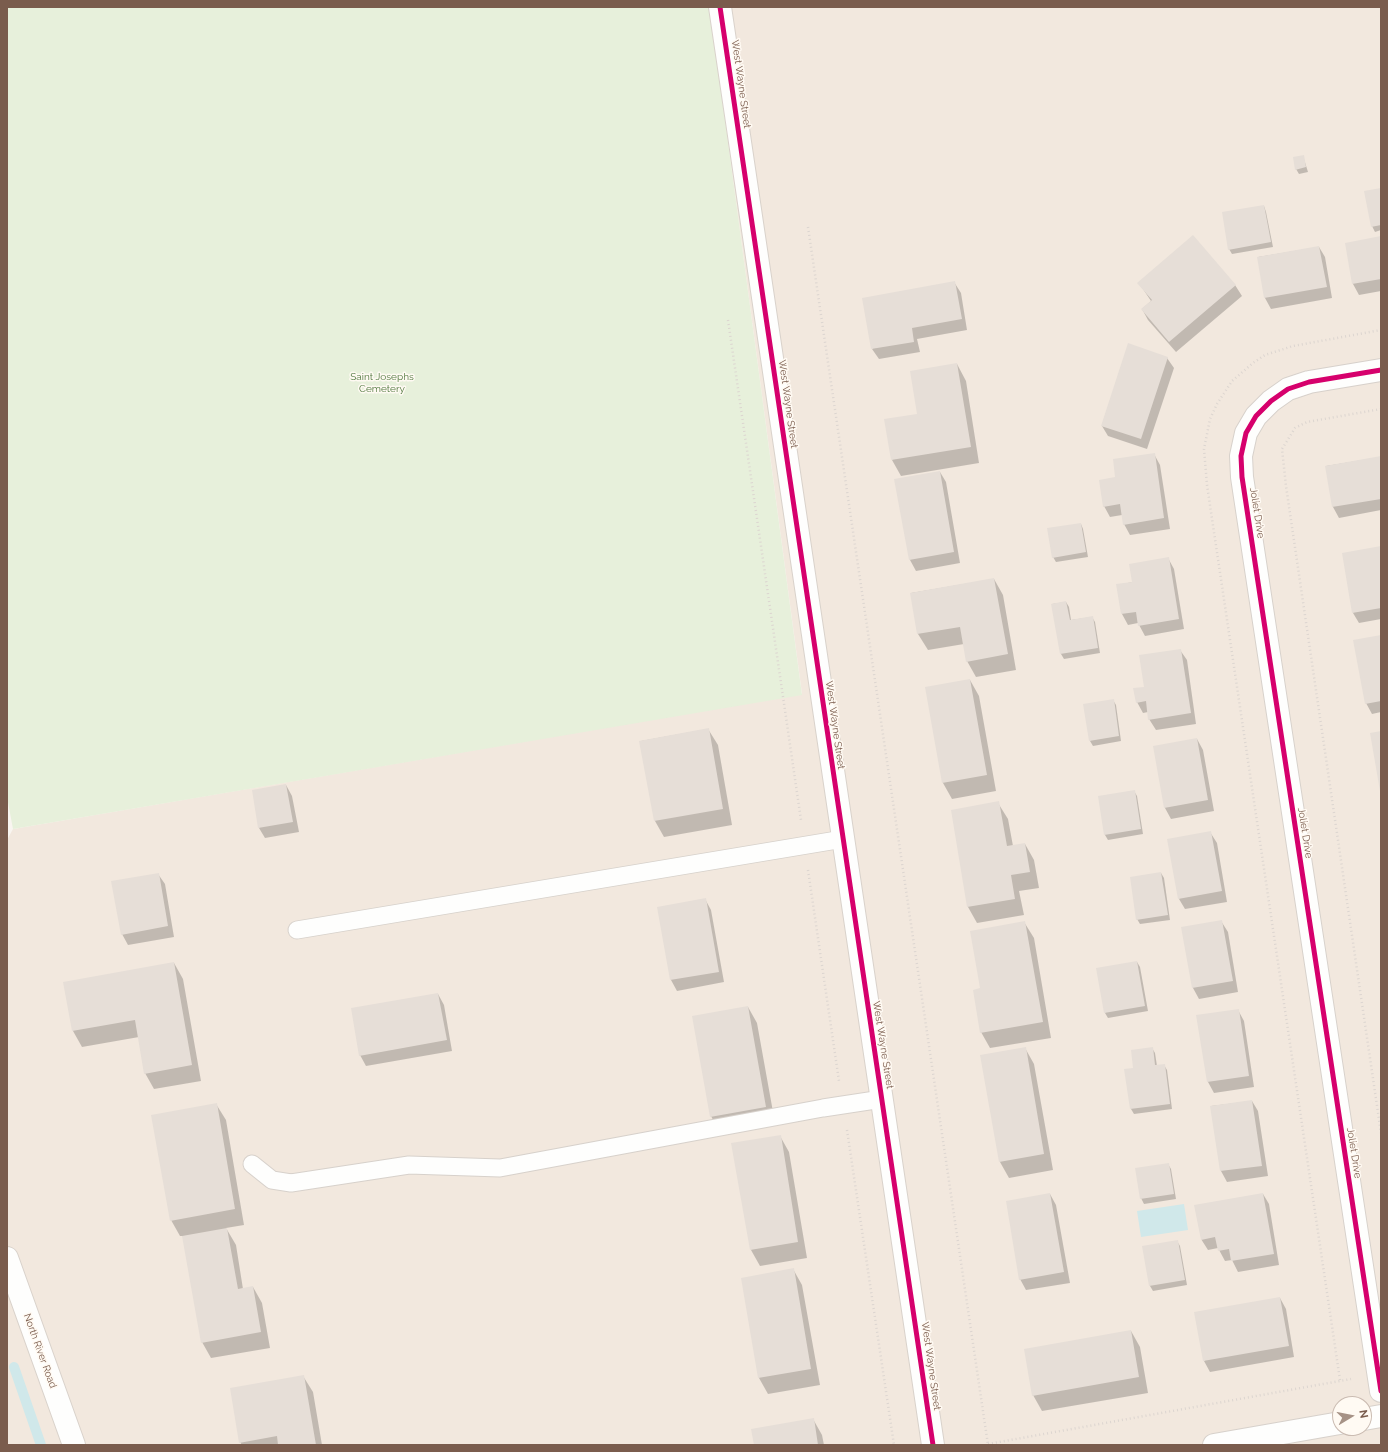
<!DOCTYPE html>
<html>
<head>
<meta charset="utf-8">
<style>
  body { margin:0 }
  #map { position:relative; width:1388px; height:1452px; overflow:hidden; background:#f9f5f0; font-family:Raleway,sans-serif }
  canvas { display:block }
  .frame { position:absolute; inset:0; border:8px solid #7a5c4d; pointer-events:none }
  .north { position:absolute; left:1332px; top:1396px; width:40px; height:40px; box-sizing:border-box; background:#fffaf3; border:1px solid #cabbb1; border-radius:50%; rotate:80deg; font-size:11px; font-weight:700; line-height:16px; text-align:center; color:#7a5c4d }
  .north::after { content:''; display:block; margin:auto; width:14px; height:18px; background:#a69286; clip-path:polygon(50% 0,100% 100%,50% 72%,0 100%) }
</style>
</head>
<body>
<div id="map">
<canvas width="1388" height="1452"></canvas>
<div class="frame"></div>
<div class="north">N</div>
</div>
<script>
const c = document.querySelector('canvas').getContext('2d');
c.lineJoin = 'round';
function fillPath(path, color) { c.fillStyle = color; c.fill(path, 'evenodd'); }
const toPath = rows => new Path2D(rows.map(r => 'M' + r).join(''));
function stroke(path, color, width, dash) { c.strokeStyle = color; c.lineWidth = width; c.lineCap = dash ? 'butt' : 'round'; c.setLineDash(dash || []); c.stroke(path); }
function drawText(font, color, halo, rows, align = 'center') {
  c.font = font + ' Raleway,sans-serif'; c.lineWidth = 3; c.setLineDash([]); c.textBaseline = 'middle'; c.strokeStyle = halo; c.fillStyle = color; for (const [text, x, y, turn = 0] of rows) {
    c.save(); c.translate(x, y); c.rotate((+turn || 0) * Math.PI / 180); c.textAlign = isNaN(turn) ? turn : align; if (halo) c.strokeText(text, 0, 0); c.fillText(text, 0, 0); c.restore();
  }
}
const residential = toPath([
  [710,7,1381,7,1381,1445,7,1445,7,840,13,829,802,694],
  [1340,1404,1364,1404,1364,1428,1340,1428]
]);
const green = toPath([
  [7,7,710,7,802,695,13,829,7,797]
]);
const water = toPath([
  [1184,1204,1188,1230,1141,1237,1137,1211]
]);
const shadow = toPath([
  [1303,156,1308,172,1299,174,1296,169],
  [1381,189,1381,230,1375,232,1372,226],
  [1264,206,1266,212,1273,247,1232,254,1229,249],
  [1381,237,1381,291,1359,295,1353,284,1346,244],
  [1319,247,1325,257,1332,298,1271,309,1265,298,1258,257],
  [954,282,961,293,967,330,917,339,920,352,879,359,872,349],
  [1139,283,1235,285,1242,296,1176,352,1148,320,1142,309,1151,301],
  [1167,358,1174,368,1147,449,1108,436,1102,426],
  [957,364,966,381,979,463,901,476,892,460],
  [1154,454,1160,465,1170,529,1130,535,1124,524,1122,515,1110,517,1104,506,1116,478],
  [1381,457,1381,510,1339,518,1333,507,1326,466],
  [940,472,946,482,960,563,916,571,910,560],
  [1081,524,1083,529,1088,557,1056,562,1053,557],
  [1381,547,1381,619,1359,623,1353,613],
  [1168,558,1174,569,1184,629,1145,636,1138,623,1128,625,1122,614,1117,585,1133,582],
  [994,579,1003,595,1016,670,976,677,967,661,964,644,928,650,918,634,911,593],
  [1066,602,1069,607,1071,620,1092,617,1095,622,1100,653,1064,659,1061,654,1052,604],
  [1381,636,1381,712,1372,714,1366,703],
  [1180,650,1187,660,1196,724,1156,730,1149,719,1148,712,1143,713,1137,702,1145,687],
  [970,680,979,696,996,791,952,799,943,783,926,688],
  [1113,700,1116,705,1121,741,1093,746,1090,741],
  [708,729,718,745,732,825,664,837,655,821,641,741],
  [1197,739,1203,750,1214,811,1171,819,1165,808,1154,747],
  [286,785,292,796,299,832,265,838,259,828],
  [1134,791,1137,796,1143,834,1108,840,1105,835,1099,797],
  [998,803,1008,819,1013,846,1025,844,1034,860,1039,888,1019,891,1024,915,977,923,968,907,952,811],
  [1210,832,1217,843,1227,902,1185,909,1179,899],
  [1161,873,1164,878,1170,920,1140,924,1137,919],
  [158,874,165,884,174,937,128,945,122,934],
  [705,899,711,910,724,982,677,991,671,980,658,908],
  [1221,921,1228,932,1238,992,1199,999,1193,988,1183,928],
  [1024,922,1034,938,1051,1038,990,1048,981,1032],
  [1137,962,1140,967,1148,1011,1108,1018,1105,1013],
  [174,963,183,979,201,1081,154,1089,145,1073,139,1037,82,1047,73,1031,64,983],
  [438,994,444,1005,452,1051,366,1066,360,1055],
  [748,1007,757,1023,775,1123,720,1133,711,1116],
  [1238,1010,1244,1021,1254,1087,1214,1093,1208,1082,1197,1016],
  [1025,1048,1034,1064,1053,1170,1009,1178,1000,1162],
  [1152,1048,1155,1053,1157,1066,1164,1065,1167,1070,1172,1109,1134,1114,1131,1109,1134,1069],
  [1252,1101,1258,1111,1268,1176,1227,1182,1221,1171,1211,1106],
  [216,1104,226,1120,244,1225,226,1228,236,1245,243,1289,253,1287,262,1303,270,1348,211,1358,202,1342,183,1236,180,1236,171,1220],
  [780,1136,789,1152,807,1258,760,1266,751,1250],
  [1168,1164,1171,1169,1176,1199,1144,1204,1141,1198],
  [1050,1194,1056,1205,1070,1283,1026,1290,1020,1279],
  [1263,1194,1269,1204,1279,1265,1238,1272,1232,1260,1225,1261,1218,1248,1208,1250,1201,1239],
  [1177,1241,1180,1246,1187,1285,1153,1291,1150,1286,1143,1247],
  [793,1269,802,1285,820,1385,768,1394,759,1378],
  [1280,1298,1286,1309,1294,1357,1210,1372,1204,1361],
  [1131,1331,1140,1347,1148,1393,1042,1411,1033,1395],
  [303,1376,313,1392,322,1445,242,1445,240,1442],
  [813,1419,822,1435,824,1445,755,1445]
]);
const stream = toPath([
  [14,1367,41,1445]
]);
const building = toPath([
  [1304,155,1306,167,1295,170,1293,157],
  [1381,188,1381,225,1371,227,1364,191],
  [1264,205,1271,242,1228,250,1222,212],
  [1193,235,1236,285,1169,342,1141,309,1152,300,1137,283],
  [1381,236,1381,279,1352,284,1345,243],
  [1319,246,1327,287,1264,298,1257,257],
  [955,281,962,319,912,328,914,342,871,349,862,298],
  [1128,343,1168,357,1141,439,1101,426],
  [957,363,971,447,891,460,884,419,917,414,910,371],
  [1155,453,1164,518,1123,525,1120,504,1103,507,1099,480,1115,477,1113,459],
  [1381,456,1381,499,1332,507,1325,466],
  [940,471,954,552,909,560,894,479],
  [1081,523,1086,552,1052,558,1047,528],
  [1381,546,1381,608,1352,613,1342,553],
  [1169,557,1179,619,1138,626,1136,612,1121,614,1116,584,1132,582,1129,564],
  [994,578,1008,654,966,662,960,627,917,634,910,593],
  [1066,601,1070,620,1093,616,1098,648,1060,654,1051,604],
  [1381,635,1381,701,1365,704,1353,640],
  [1181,649,1191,713,1148,720,1146,701,1136,703,1133,688,1144,687,1139,655],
  [970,679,987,775,942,783,925,687],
  [1114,699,1119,736,1089,741,1083,704],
  [709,728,723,809,654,821,639,741],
  [1381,731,1381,791,1380,791,1370,733],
  [1197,738,1208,800,1164,808,1153,746],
  [286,784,293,822,258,828,252,790],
  [1135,790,1141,829,1104,835,1098,796],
  [999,801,1007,846,1025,843,1030,872,1011,875,1015,899,967,907,951,810],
  [1211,831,1222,891,1178,899,1167,839],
  [1161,872,1168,915,1136,920,1130,877],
  [159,873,168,926,121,935,111,881],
  [706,898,719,972,670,980,657,907],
  [1222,920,1233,981,1192,988,1181,927],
  [1025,921,1043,1022,980,1033,973,990,980,988,970,931],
  [1137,961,1145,1006,1104,1013,1096,968],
  [174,962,192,1065,144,1074,135,1020,72,1031,63,982],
  [438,993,447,1040,359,1056,351,1008],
  [748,1006,766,1107,710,1117,692,1016],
  [1239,1009,1249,1076,1207,1082,1196,1015],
  [1026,1047,1044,1154,999,1162,980,1055],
  [1153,1047,1155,1065,1165,1064,1170,1104,1130,1109,1124,1069,1133,1068,1131,1050],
  [1252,1100,1262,1166,1220,1171,1210,1106],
  [217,1103,235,1209,170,1221,151,1115],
  [781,1135,798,1242,750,1250,731,1143],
  [1169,1163,1174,1194,1140,1199,1135,1168],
  [1050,1193,1064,1272,1019,1280,1006,1201],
  [1263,1193,1274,1254,1231,1261,1229,1249,1218,1251,1215,1237,1201,1240,1194,1205],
  [227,1228,238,1289,253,1286,261,1332,201,1343,182,1236],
  [1178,1240,1185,1280,1149,1286,1142,1246],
  [794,1268,811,1369,758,1378,741,1278],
  [1280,1297,1289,1346,1203,1361,1194,1312],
  [1131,1330,1139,1377,1032,1396,1024,1349],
  [304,1375,316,1445,278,1445,277,1436,239,1443,230,1388],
  [814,1418,818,1445,754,1445,751,1429]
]);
const path = toPath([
  [808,227,988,1445],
  [728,320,801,820],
  [1381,409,1307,422,1295,428,1282,449,1286,486,1381,1133],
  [808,870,839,1081],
  [847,1130,894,1445],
  [1340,1380,1207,485,1204,449,1210,419,1217,404,1232,381,1253,363,1265,355,1293,346,1381,330],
  [988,1444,1351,1379]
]);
const lane = toPath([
  [297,930,843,839],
  [252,1164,272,1180,291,1183,409,1165,500,1168,823,1108,882,1099]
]);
const street = toPath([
  [1381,370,1309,382,1288,389,1271,401,1256,416,1246,433,1241,456,1242,477,1381,1391],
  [1364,1419,1381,1416],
  [1214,1445,1340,1423]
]);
const secondary = toPath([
  [720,7,933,1445],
  [7,1258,74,1445]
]);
const cycleway = toPath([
  [720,7,933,1445],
  [1381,370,1309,382,1288,389,1271,401,1256,416,1246,433,1241,456,1242,477,1381,1391]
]);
const streetNames = [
  ["West Wayne Street",741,84,82],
  ["West Wayne Street",788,404,82],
  ["Joliet Drive",1257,513,81],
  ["West Wayne Street",835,725,82],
  ["Joliet Drive",1305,833,81],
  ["West Wayne Street",883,1045,81],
  ["Joliet Drive",1354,1153,81],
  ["North River Road",40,1351,70],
  ["West Wayne Street",931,1366,82]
];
const parkNames = [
  ["Saint Josephs",382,377],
  ["Cemetery",382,389]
];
fillPath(residential, '#f2e8de');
fillPath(green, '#e7f0db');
fillPath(water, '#d0e8ea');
fillPath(shadow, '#0003');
stroke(stream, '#d0e8ea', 10);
fillPath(building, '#e6ded7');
stroke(lane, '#d7d1cb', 19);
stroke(street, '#d7d1cb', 24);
stroke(secondary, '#d9d2cb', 24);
stroke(path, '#dcd5d0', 2.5, [1, 3]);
stroke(lane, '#fefefd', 17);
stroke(street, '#fefefd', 22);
stroke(secondary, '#fefefd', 22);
stroke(cycleway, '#d6006c', 5);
drawText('10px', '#7a5c4d', '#fffaf3', streetNames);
drawText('10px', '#537a41', '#fffaf3', parkNames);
</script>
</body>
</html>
